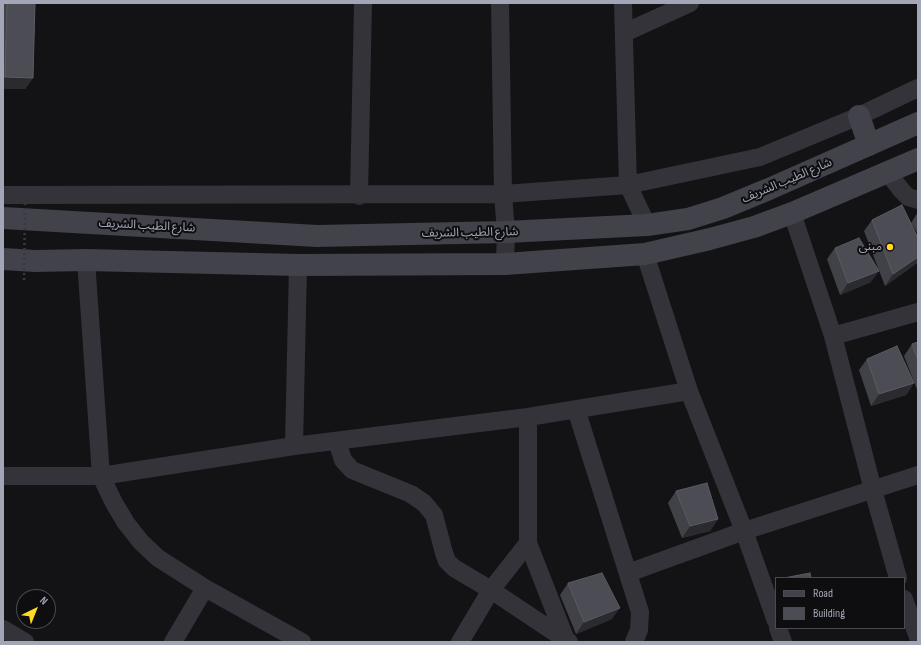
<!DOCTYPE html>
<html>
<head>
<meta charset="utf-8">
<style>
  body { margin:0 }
  #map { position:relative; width:921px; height:645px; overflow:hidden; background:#131315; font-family:"Sofia Sans Condensed",sans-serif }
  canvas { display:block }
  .frame { position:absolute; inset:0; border:4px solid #a3a6b6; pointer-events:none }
  .legend { position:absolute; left:775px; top:577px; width:130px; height:52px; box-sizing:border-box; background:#0e0e10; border:1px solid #4a4b52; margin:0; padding:5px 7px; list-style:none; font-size:12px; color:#a3a6b6 }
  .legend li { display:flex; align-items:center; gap:8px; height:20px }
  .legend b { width:20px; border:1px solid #4a4b52 }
  .north { position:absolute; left:16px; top:589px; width:40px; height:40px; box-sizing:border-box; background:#0e0e10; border:1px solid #4a4b52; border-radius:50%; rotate:43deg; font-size:11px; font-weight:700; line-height:16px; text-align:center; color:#a3a6b6 }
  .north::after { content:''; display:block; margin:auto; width:14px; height:18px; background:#ffda21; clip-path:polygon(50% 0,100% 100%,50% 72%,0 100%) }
</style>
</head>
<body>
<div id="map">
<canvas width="921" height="645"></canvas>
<div class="frame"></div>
<ul class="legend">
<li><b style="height:5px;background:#41424a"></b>Road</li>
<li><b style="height:11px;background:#4c4c54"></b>Building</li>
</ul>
<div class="north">N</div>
</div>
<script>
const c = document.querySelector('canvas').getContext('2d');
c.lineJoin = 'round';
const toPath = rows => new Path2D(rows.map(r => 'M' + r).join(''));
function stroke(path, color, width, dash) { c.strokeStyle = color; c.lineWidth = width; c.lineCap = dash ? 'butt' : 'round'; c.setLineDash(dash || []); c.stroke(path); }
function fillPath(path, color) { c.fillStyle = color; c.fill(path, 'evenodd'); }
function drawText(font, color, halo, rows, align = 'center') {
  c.font = font + ' "Sofia Sans Condensed","Noto Sans Arabic",sans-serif'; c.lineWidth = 4; c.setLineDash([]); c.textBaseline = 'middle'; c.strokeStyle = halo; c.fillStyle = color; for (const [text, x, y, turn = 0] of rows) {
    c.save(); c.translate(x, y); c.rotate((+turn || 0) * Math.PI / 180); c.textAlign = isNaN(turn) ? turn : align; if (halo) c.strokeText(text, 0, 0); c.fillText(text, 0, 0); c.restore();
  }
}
const minor = toPath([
  [500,3,503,194,506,232,505,264],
  [623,3,628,185,647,225],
  [624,33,690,3],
  [887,172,902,191,908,197,918,200],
  [3,195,503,194,628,185,760,157,859,116,918,88],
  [359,196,363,3],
  [792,213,833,336,873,490,898,578],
  [645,254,689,391,744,531,776,621],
  [86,260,101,476,114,503,126,523,141,542,158,558,205,588,302,642],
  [833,336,918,312],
  [576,409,640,612,639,630,634,642],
  [337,441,343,460,352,470,411,494,424,503,434,515,444,553,447,561,454,568,491,590,569,642],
  [294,446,298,265],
  [3,476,101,476,294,446,528,417,689,391],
  [528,543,566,640],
  [628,573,744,531,918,475],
  [904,599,918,637],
  [778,628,783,642],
  [3,629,25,642],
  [173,642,205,588],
  [460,642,491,590,528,543,528,417]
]);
const secondary = toPath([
  [859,116,869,145],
  [3,218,317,236,506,232,647,225,688,219,723,208,769,189,918,123],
  [3,259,35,261,86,260,298,265,505,264,645,254,710,239,754,227,792,213,918,159]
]);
const pathBridge = toPath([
  [24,280,25,204]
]);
const wall = toPath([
  [3,3,35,3,33,78,25,89,3,89],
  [918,212,918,234,911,223,917,263,885,286,864,231,872,220,911,223],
  [835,248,871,282,840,295,827,259],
  [918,342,918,392,904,356,912,344],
  [867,359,914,383,906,395,871,406,859,370],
  [676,491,718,519,710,531,682,538,668,503],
  [568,583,612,619,576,634,560,595]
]);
const shadedWall = toPath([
  [5,77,33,78,25,89,3,89,3,80],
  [918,257,918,262,917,263,885,286,893,274],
  [879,271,871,282,840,295,848,283],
  [914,383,906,395,871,406,879,394],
  [718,519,710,531,682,538,690,526],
  [620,608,612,619,576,634,584,622]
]);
const building = toPath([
  [7,3,35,3,33,78,5,77,7,3],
  [902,205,918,238,918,257,893,274,872,220,902,205],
  [859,238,879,271,848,283,835,248,859,238],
  [918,342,918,360,912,344,918,342],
  [897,346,914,383,879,394,867,359,897,346],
  [707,483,718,519,690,526,676,491,707,483],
  [602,573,620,608,584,622,568,583,602,573],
  [810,573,811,578,784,578,810,573]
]);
const markers = [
  [890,247,4,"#ffda21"]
];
const streetNames = [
  ["شارع الطيب الشريف",787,181,-23],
  ["شارع الطيب الشريف",147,226,3],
  ["شارع الطيب الشريف",470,233,-1]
];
const poiNames = [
  ["مبنى",882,247]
];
stroke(minor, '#34333a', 18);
stroke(secondary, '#41424a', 22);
stroke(pathBridge, '#393a41', 2.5, [2, 3]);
fillPath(wall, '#414248');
fillPath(shadedWall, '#2a2a2f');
fillPath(building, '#4c4c54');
stroke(building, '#5a5a63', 1);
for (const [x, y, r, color] of markers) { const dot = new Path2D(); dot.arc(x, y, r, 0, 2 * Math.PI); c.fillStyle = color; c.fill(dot); stroke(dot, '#0e0e10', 1.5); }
drawText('12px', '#a3a6b6', '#0e0e10', streetNames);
drawText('12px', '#a3a6b6', '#0e0e10', poiNames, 'right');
</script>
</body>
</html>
